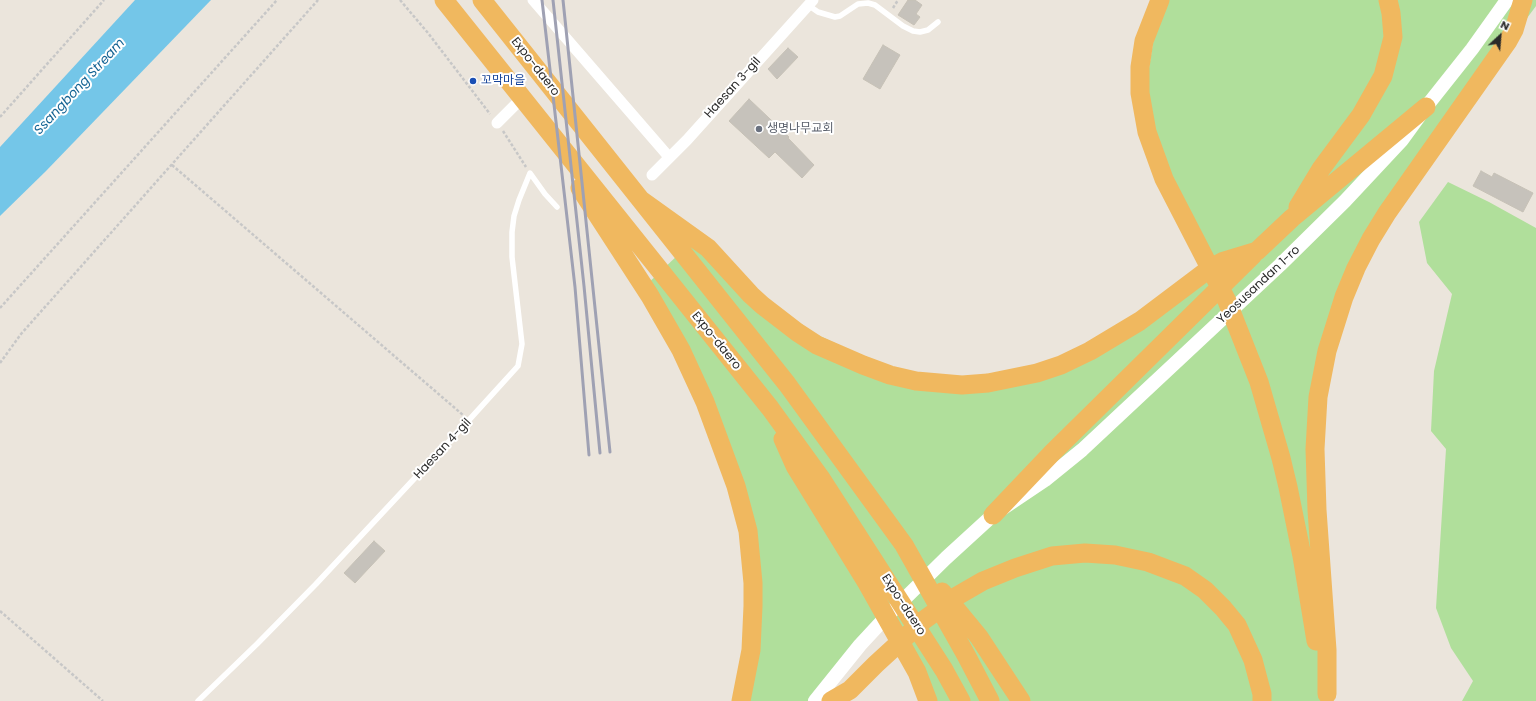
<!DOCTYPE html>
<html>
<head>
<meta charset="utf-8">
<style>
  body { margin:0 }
  #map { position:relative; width:1536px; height:701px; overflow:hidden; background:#ebe5dc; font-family:Poppins,sans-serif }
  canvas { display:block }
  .north { position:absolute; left:1480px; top:16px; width:40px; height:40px; -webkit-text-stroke:3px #fff; paint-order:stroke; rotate:26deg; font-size:11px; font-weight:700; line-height:16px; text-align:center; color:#292929 }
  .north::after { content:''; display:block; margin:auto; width:14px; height:18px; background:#292929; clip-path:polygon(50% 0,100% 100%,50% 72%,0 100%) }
</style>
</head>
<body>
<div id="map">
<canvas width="1536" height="701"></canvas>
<div class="north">N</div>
</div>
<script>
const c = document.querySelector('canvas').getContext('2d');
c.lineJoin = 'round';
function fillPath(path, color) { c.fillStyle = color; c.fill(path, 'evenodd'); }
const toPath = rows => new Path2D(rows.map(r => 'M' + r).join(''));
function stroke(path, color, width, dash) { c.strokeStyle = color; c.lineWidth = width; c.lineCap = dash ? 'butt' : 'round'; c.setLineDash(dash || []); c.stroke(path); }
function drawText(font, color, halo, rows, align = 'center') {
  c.font = font + ' Poppins,"Noto Sans KR",sans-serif'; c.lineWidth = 4; c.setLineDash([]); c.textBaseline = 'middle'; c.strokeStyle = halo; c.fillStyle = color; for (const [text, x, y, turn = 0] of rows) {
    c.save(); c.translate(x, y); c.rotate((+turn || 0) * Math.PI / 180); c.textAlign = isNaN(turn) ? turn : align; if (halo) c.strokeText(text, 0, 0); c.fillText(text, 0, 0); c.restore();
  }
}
const green = toPath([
  [1160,0,1536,0,1536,6,1490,68,1387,213,1322,374,1327,701,928,701,885,618,815,701,741,701,747,673,742,506,644,287,696,238,775,315,916,381,1037,373,1209,269,1142,111],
  [1448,182,1489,202,1536,228,1536,701,1462,701,1473,681,1451,648,1436,608,1446,449,1431,431,1434,371,1452,294,1427,263,1419,222]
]);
const water = toPath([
  [135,0,211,0,46,171,0,216,0,147]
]);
const building = toPath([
  [908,0,915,0,922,5,916,14,920,17,914,25,898,15,908,0],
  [883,45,900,55,880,89,863,79,883,45],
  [788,48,798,57,777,79,768,69,788,48],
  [749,99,789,137,788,138,814,165,802,178,775,152,769,158,729,121,749,99],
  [1481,171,1492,177,1494,173,1533,193,1523,212,1473,186,1481,171],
  [374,541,385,551,355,583,344,573,374,541]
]);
const path = toPath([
  [400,0,428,33,490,114],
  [893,8,898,0],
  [0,117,104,0],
  [503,131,526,167],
  [172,165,463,415],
  [0,308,277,0],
  [0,363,21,334,318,0],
  [0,611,103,701]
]);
const service = toPath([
  [808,5,818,12,835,17,840,16,858,4,868,3,875,5,903,26,913,31,920,32,928,30,938,22],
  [198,701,257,644,316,584,469,420,518,366,522,344,512,257,512,232,514,216,519,200,530,173,545,194,557,207]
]);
const minor = toPath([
  [533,0,669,157],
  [497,123,522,98],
  [652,175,687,140,813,0]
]);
const tertiary = toPath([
  [815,701,860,645,885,618,946,558,993,515,1045,480,1082,450,1280,265,1345,201,1402,140,1426,107,1472,49,1507,0]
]);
const trunk = toPath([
  [444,0,770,408,820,477,944,670,961,701],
  [482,0,787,384,904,545,966,655,990,701],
  [1160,0,1144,41,1140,67,1140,93,1147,132,1164,179,1227,301,1259,382,1281,458,1288,487,1302,556,1316,641],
  [580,188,650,296,681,350,705,402,736,486,748,531,753,583,753,606,751,650,741,701],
  [641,200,708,248,751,295,762,305,797,332,817,345,863,365,890,375,916,381,962,385,988,383,1037,373,1061,365,1090,351,1140,321,1209,269,1224,261,1257,251,1292,218,1426,107],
  [1298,207,1321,169,1361,115,1383,76,1393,37,1391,13,1388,0],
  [783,439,795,466,867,583,917,672,928,701],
  [993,515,1052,453,1253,255],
  [942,592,979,637,1021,701],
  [1327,694,1327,650,1317,510,1315,449,1318,397,1327,351,1344,297,1356,268,1371,239,1387,213,1508,41,1514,30,1523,0],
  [831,701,850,690,876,664,924,620,957,596,983,581,1015,568,1052,556,1085,553,1115,555,1148,562,1185,576,1205,590,1223,608,1237,625,1253,660,1262,694,1262,701]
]);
const rail = toPath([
  [542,0,575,287,589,455],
  [553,0,584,286,600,453],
  [563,0,610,452]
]);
const markers = [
  [473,81,4,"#1a4fb4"],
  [759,129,4,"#6b7280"]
];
const streetNames = [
  ["Expo-daero",535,67,52],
  ["Haesan 3-gil",733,88,-48],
  ["Yeosusandan 1-ro",1259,285,-43],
  ["Expo-daero",716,341,51],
  ["Haesan 4-gil",443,449,-47],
  ["Expo-daero",903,605,57]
];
const transitNames = [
  ["꼬막마을",481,81]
];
const worshipNames = [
  ["생명나무교회",767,129]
];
const waterNames = [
  ["Ssangbong Stream",80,87,-47]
];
fillPath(green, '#b0df9b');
fillPath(water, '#74c6e8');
fillPath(building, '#c6c2bb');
stroke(building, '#c6c1b6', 1);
stroke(path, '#c7c7c7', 2.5, [3, 2]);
stroke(service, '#fff', 5.5);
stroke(minor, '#fff', 11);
stroke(tertiary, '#fff', 14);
stroke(trunk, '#f0b85f', 19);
stroke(rail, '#9fa1b3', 3);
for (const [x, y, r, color] of markers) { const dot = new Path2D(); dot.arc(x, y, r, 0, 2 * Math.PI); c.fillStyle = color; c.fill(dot); stroke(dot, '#fff', 1.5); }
drawText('12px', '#292929', '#fff', streetNames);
drawText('12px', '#164399', '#fff', transitNames, 'left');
drawText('12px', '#5b616d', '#fff', worshipNames, 'left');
drawText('italic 13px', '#146393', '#fff', waterNames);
</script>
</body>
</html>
